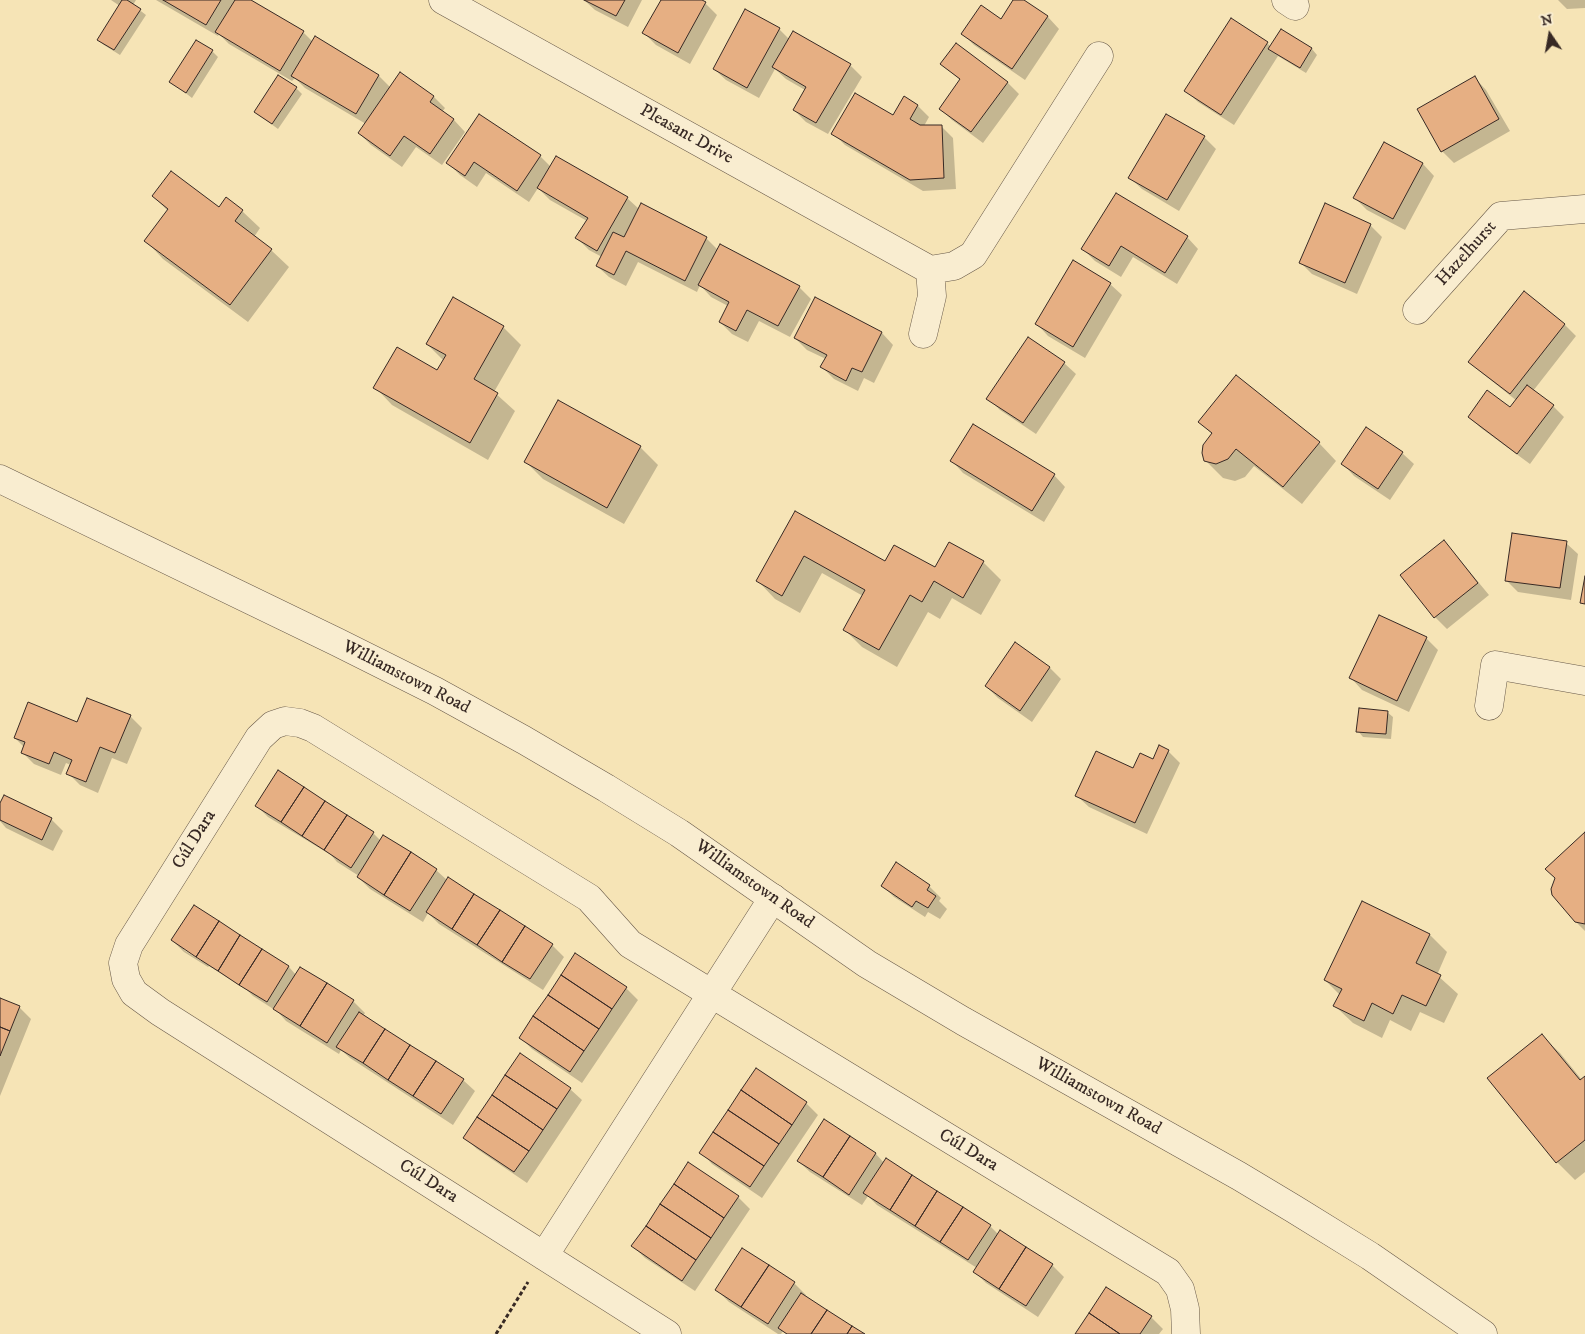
<!DOCTYPE html>
<html>
<head>
<meta charset="utf-8">
<style>
  body { margin:0 }
  #map { position:relative; width:1585px; height:1334px; overflow:hidden; background:#f6e4b6; font-family:"IM FELL DW Pica",serif }
  canvas { display:block }
  .north { position:absolute; left:1525px; top:10px; width:50px; height:50px; -webkit-text-stroke:4px #f9edd0; paint-order:stroke; rotate:348deg; font-size:14px; font-weight:700; line-height:20px; text-align:center; color:#372924 }
  .north::after { content:''; display:block; margin:auto; width:18px; height:22px; background:#372924; clip-path:polygon(50% 0,100% 100%,50% 72%,0 100%) }
</style>
</head>
<body>
<div id="map">
<canvas width="1585" height="1334"></canvas>
<div class="north">N</div>
</div>
<script>
const c = document.querySelector('canvas').getContext('2d');
c.lineJoin = 'round';
function fillPath(path, color) { c.fillStyle = color; c.fill(path, 'evenodd'); }
const toPath = rows => new Path2D(rows.map(r => 'M' + r).join(''));
function stroke(path, color, width, dash) { c.strokeStyle = color; c.lineWidth = width; c.lineCap = dash ? 'butt' : 'round'; c.setLineDash(dash || []); c.stroke(path); }
function drawText(font, color, halo, rows, align = 'center') {
  c.font = font + ' "IM FELL DW Pica",serif'; c.lineWidth = 4; c.setLineDash([]); c.textBaseline = 'middle'; c.strokeStyle = halo; c.fillStyle = color; for (const [text, x, y, turn = 0] of rows) {
    c.save(); c.translate(x, y); c.rotate((+turn || 0) * Math.PI / 180); c.textAlign = isNaN(turn) ? turn : align; if (halo) c.strokeText(text, 0, 0); c.fillText(text, 0, 0); c.restore();
  }
}
const shadow = toPath([
  [111,0,136,0,133,5,146,15,120,55,104,45,98,40,120,6],
  [156,0,249,0,303,32,313,42,379,76,391,88,434,97,445,108,442,112,454,120,465,132,442,165,416,147,402,167,371,145,359,133,366,124,305,88,295,78,292,81,229,44,219,34,218,36],
  [584,0,642,0,628,27,595,10],
  [662,0,700,0,705,3,717,15,690,64,656,45,644,33],
  [1014,0,1022,0,1048,17,1059,29,1025,80,974,45,963,34,1001,20],
  [1558,0,1585,0,1585,8,1567,9],
  [779,29,790,40,850,65,862,77,828,134,806,122,794,110,805,90,786,79,775,69,759,98,726,80,714,69],
  [1281,30,1312,49,1317,55,1306,73,1278,56,1234,125,1198,102,1186,91,1267,43,1271,47],
  [196,41,212,51,218,57,192,98,170,81],
  [942,64,1007,82,1019,94,983,143,952,120,940,108,961,81],
  [1475,78,1486,90,1510,131,1454,163,1442,151],
  [296,88,302,94,278,129,255,112],
  [918,106,929,117,924,126,941,126,953,138,956,189,923,191,845,145,833,133,893,117],
  [1204,137,1216,149,1179,211,1142,189,1130,178],
  [1384,143,1423,164,1434,176,1405,230,1367,210,1355,198],
  [540,156,551,167,627,198,639,209,706,238,718,250,799,287,811,299,790,337,759,321,748,342,732,334,720,322,728,306,711,297,700,285,697,292,638,262,626,286,609,277,597,266,602,257,589,250,577,238,587,221,550,200,538,188,529,202,486,173,477,187,460,175,448,163],
  [153,196,219,208,242,211,260,228,254,237,271,250,289,267,248,322,163,259,146,241,168,211],
  [1370,225,1382,237,1357,294,1312,274,1300,262],
  [1187,237,1198,249,1177,284,1133,257,1121,277,1095,261,1083,249],
  [1110,284,1122,295,1085,358,1048,336,1037,324],
  [1524,293,1565,325,1576,336,1533,391,1553,406,1564,417,1530,464,1481,428,1469,417,1511,409,1517,401,1482,373,1470,362],
  [453,299,503,327,521,345,494,392,515,411,488,460,392,405,375,387,438,372,444,361,427,344],
  [815,299,882,333,893,345,874,383,864,378,858,391,834,379,822,367,826,359,807,350,795,338],
  [1064,363,1076,374,1036,434,1000,410,988,398],
  [559,402,640,447,658,465,624,524,543,479,526,462],
  [1200,422,1319,443,1336,461,1302,504,1254,466,1245,477,1235,481,1223,478,1205,460,1213,435],
  [1402,453,1414,464,1390,500,1354,476,1343,464],
  [952,461,1054,475,1065,487,1044,522,963,473],
  [796,513,886,563,935,569,983,562,1001,580,981,615,952,598,940,619,928,612,897,667,862,647,844,629,863,596,822,573,800,613,775,599,758,581],
  [1443,542,1455,554,1489,595,1447,629,1435,617],
  [1566,543,1578,554,1571,600,1518,592,1506,580],
  [1426,638,1438,650,1409,712,1362,690,1351,678],
  [1015,644,1050,668,1061,679,1032,722,998,698,986,686],
  [1387,712,1393,717,1391,739,1363,737,1358,731],
  [130,716,142,728,127,764,112,758,98,793,80,785,68,773,71,765,66,763,61,775,34,764,22,752,24,747,15,738,78,723],
  [1168,751,1180,763,1147,834,1089,807,1077,796,1153,761],
  [0,805,51,819,63,831,53,851,6,828,0,821],
  [257,806,373,833,381,841,436,870,448,881,449,879,552,945,564,957,543,990,439,924,428,913,423,922,370,889,358,877,359,876,337,862,331,855,268,817],
  [1585,834,1585,931,1575,921,1556,878],
  [882,885,929,886,941,898,939,901,947,909,940,919,928,912,925,917,894,897],
  [194,907,289,967,296,975,353,1001,365,1013,363,1016,463,1080,475,1091,453,1125,350,1058,341,1050,339,1054,286,1021,278,1012,253,996,247,990,209,966,208,967,184,952,172,940],
  [184,947,202,959,201,961,184,950],
  [1430,935,1447,952,1437,975,1458,994,1444,1023,1420,1012,1411,1031,1390,1020,1382,1038,1353,1023,1335,1006,1340,995,1325,980],
  [626,988,638,1000,582,1083,532,1049,520,1037],
  [0,999,19,1007,31,1019,0,1096],
  [1542,1036,1560,1053,1582,1080,1585,1077,1585,1172,1575,1180,1557,1162,1489,1079],
  [570,1089,582,1100,527,1183,477,1149,465,1138],
  [806,1103,818,1115,762,1198,712,1164,701,1152],
  [824,1121,876,1154,884,1163,990,1226,999,1235,1052,1265,1064,1277,1038,1317,986,1283,975,1272,977,1268,877,1205,868,1196,862,1205,810,1172,798,1161],
  [688,1164,738,1197,750,1209,695,1291,645,1258,633,1246],
  [794,1283,806,1295,804,1297,863,1334,786,1334,783,1331,781,1334,778,1334,729,1302,717,1290],
  [1151,1317,1163,1329,1159,1334,1076,1334]
]);
const building = toPath([
  [122,0,127,0,141,9,114,50,97,40,122,0],
  [163,0,221,0,206,25,163,0],
  [235,0,251,0,304,31,280,71,215,32,235,0],
  [584,0,625,0,616,16,584,0],
  [661,0,702,0,706,2,678,53,642,33,661,0],
  [1013,0,1024,0,1048,16,1012,69,961,34,981,5,1001,19,1013,0],
  [745,9,780,28,747,88,713,69,745,9],
  [1231,18,1268,42,1221,115,1184,91,1231,18],
  [1281,29,1312,48,1300,68,1268,49,1281,29],
  [793,31,851,64,816,123,793,110,806,87,772,67,793,31],
  [315,36,379,75,356,114,291,76,315,36],
  [196,40,213,50,186,93,169,82,196,40],
  [956,43,1008,82,971,132,939,109,960,79,940,64,956,43],
  [400,72,434,96,430,102,454,119,430,154,404,136,390,156,358,133,400,72],
  [278,75,297,87,272,124,254,112,278,75],
  [1475,76,1499,119,1441,152,1417,109,1475,76],
  [855,93,893,115,904,96,918,105,910,119,920,125,942,125,944,178,910,180,831,134,855,93],
  [479,114,541,155,517,191,474,162,465,176,446,163,479,114],
  [1166,114,1205,136,1167,200,1128,178,1166,114],
  [1384,142,1423,163,1393,219,1353,198,1384,142],
  [556,156,628,197,597,251,575,238,588,218,537,188,556,156],
  [171,171,219,207,226,197,243,210,235,221,272,249,230,305,144,241,168,209,152,196,171,171],
  [1116,193,1188,236,1165,273,1121,246,1109,266,1081,249,1116,193],
  [641,203,707,237,685,281,626,251,614,275,596,266,613,232,624,237,641,203],
  [1325,203,1371,224,1345,283,1299,263,1325,203],
  [720,244,800,286,778,326,747,310,736,331,719,322,729,302,698,285,720,244],
  [1073,260,1111,283,1073,347,1035,324,1073,260],
  [1524,291,1565,324,1510,394,1468,362,1524,291],
  [453,297,504,326,474,379,498,393,470,443,373,388,397,347,437,370,446,355,426,344,453,297],
  [815,297,882,332,862,372,852,368,846,381,820,367,827,355,794,338,815,297],
  [1028,337,1065,362,1023,423,986,399,1028,337],
  [1236,375,1320,442,1283,487,1236,449,1228,459,1216,464,1204,461,1202,453,1203,445,1212,433,1198,422,1236,375],
  [1527,385,1554,405,1517,454,1468,417,1487,390,1510,407,1527,385],
  [558,400,641,446,607,508,524,462,558,400],
  [973,424,1055,474,1032,511,950,461,973,424],
  [1366,427,1403,452,1378,489,1341,464,1366,427],
  [795,511,885,561,894,545,935,567,949,542,984,561,963,598,934,581,922,602,910,595,879,650,843,630,865,590,804,556,782,596,756,581,795,511],
  [1512,533,1567,541,1560,588,1505,581,1512,533],
  [1444,540,1478,583,1434,618,1400,575,1444,540],
  [1585,576,1585,604,1580,603,1585,576],
  [1379,615,1427,637,1397,701,1349,678,1379,615],
  [1015,642,1050,667,1020,711,985,686,1015,642],
  [87,698,131,715,115,753,100,747,86,782,66,774,72,760,54,752,49,764,21,753,25,742,14,738,28,702,77,722,87,698],
  [1359,708,1388,711,1386,734,1356,732,1359,708],
  [1159,745,1169,750,1135,823,1075,796,1096,751,1133,768,1140,753,1153,759,1159,745],
  [278,770,304,787,281,822,255,806,278,770],
  [304,787,325,801,302,836,281,822,304,787],
  [4,795,52,818,42,840,0,820,0,803,4,795],
  [325,801,347,815,324,850,302,836,325,801],
  [347,815,374,832,351,868,324,850,347,815],
  [1585,832,1585,924,1575,922,1552,895,1551,889,1555,878,1545,869,1585,832],
  [383,835,411,852,384,895,357,877,383,835],
  [411,852,437,869,410,911,384,895,411,852],
  [896,862,930,885,927,890,936,896,928,908,916,901,912,907,881,886,896,862],
  [448,877,474,894,452,929,426,912,448,877],
  [474,894,500,910,477,945,452,929,474,894],
  [1362,901,1430,934,1416,963,1441,975,1426,1006,1402,995,1393,1014,1372,1003,1364,1021,1333,1006,1342,989,1324,980,1362,901],
  [194,905,219,921,196,957,171,940,194,905],
  [500,910,525,926,502,962,477,945,500,910],
  [219,921,240,935,218,971,196,957,219,921],
  [525,926,553,944,530,979,502,962,525,926],
  [240,935,262,949,239,985,218,971,240,935],
  [262,949,289,966,267,1002,239,985,262,949],
  [575,953,627,987,612,1009,561,975,575,953],
  [300,967,327,983,300,1026,273,1009,300,967],
  [561,975,612,1009,599,1029,548,995,561,975],
  [327,983,354,1000,327,1043,300,1026,327,983],
  [548,995,599,1029,584,1051,533,1016,548,995],
  [0,998,20,1006,10,1031,0,1027,0,998],
  [359,1012,385,1029,363,1063,336,1047,359,1012],
  [533,1016,584,1051,570,1072,519,1038,533,1016],
  [0,1027,10,1031,0,1056,0,1027],
  [385,1029,410,1045,388,1080,363,1063,385,1029],
  [1542,1034,1580,1080,1585,1076,1585,1140,1556,1163,1487,1078,1542,1034],
  [410,1045,436,1061,413,1096,388,1080,410,1045],
  [520,1053,571,1088,557,1109,505,1075,520,1053],
  [436,1061,464,1079,441,1114,413,1096,436,1061],
  [756,1068,807,1102,792,1125,741,1090,756,1068],
  [505,1075,557,1109,543,1130,492,1095,505,1075],
  [741,1090,792,1125,779,1144,728,1110,741,1090],
  [492,1095,543,1130,529,1151,477,1117,492,1095],
  [728,1110,779,1144,764,1166,713,1132,728,1110],
  [477,1117,529,1151,514,1172,463,1138,477,1117],
  [824,1119,850,1136,823,1177,797,1161,824,1119],
  [713,1132,764,1166,750,1187,699,1153,713,1132],
  [850,1136,876,1153,849,1195,823,1177,850,1136],
  [886,1158,912,1175,890,1210,863,1193,886,1158],
  [688,1162,739,1196,724,1218,674,1184,688,1162],
  [912,1175,937,1191,915,1226,890,1210,912,1175],
  [674,1184,724,1218,711,1238,660,1204,674,1184],
  [937,1191,963,1207,940,1242,915,1226,937,1191],
  [660,1204,711,1238,696,1260,646,1226,660,1204],
  [963,1207,991,1225,968,1260,940,1242,963,1207],
  [646,1226,696,1260,682,1281,631,1246,646,1226],
  [1000,1230,1026,1247,999,1289,973,1272,1000,1230],
  [1026,1247,1053,1264,1026,1306,999,1289,1026,1247],
  [742,1248,769,1265,741,1307,715,1290,742,1248],
  [769,1265,795,1282,768,1324,741,1307,769,1265],
  [1106,1287,1152,1316,1140,1334,1120,1334,1089,1313,1106,1287],
  [801,1293,827,1310,811,1334,787,1334,778,1328,801,1293],
  [827,1310,852,1326,847,1334,811,1334,827,1310],
  [1089,1313,1120,1334,1075,1334,1089,1313],
  [852,1326,865,1334,847,1334,852,1326]
]);
const path = toPath([
  [496,1334,528,1282]
]);
const minor = toPath([
  [443,0,930,270],
  [1286,0,1295,6],
  [1417,310,1501,216,1585,209],
  [923,334,932,296,930,270,954,266,973,255,1099,56],
  [1489,706,1495,665,1585,681],
  [544,1256,773,898],
  [667,1334,160,1012,134,993,126,979,123,963,129,945,259,738,273,725,285,721,300,723,313,728,589,898,630,944,1168,1272,1180,1289,1185,1309,1186,1334]
]);
const tertiary = toPath([
  [0,479,337,642,435,691,524,740,606,788,679,833,867,964,963,1021,1239,1176,1294,1209,1370,1256,1483,1334]
]);
const streetNames = [
  ["Pleasant Drive",686,135,29],
  ["Hazelhurst",1467,254,-48],
  ["Williamstown Road",406,678,27],
  ["Cúl Dara",195,840,-58],
  ["Williamstown Road",754,885,35],
  ["Williamstown Road",1098,1097,29],
  ["Cúl Dara",968,1151,31],
  ["Cúl Dara",428,1182,32]
];
fillPath(shadow, '#0003');
fillPath(building, '#e6af83');
stroke(building, '#372924', 1);
stroke(minor, '#675848', 29);
stroke(tertiary, '#675848', 29);
stroke(path, '#372924', 3, [4, 2.5]);
stroke(minor, '#f9edd0', 28);
stroke(tertiary, '#f9edd0', 28);
drawText('18px', '#372924', '#f9edd0', streetNames);
</script>
</body>
</html>
